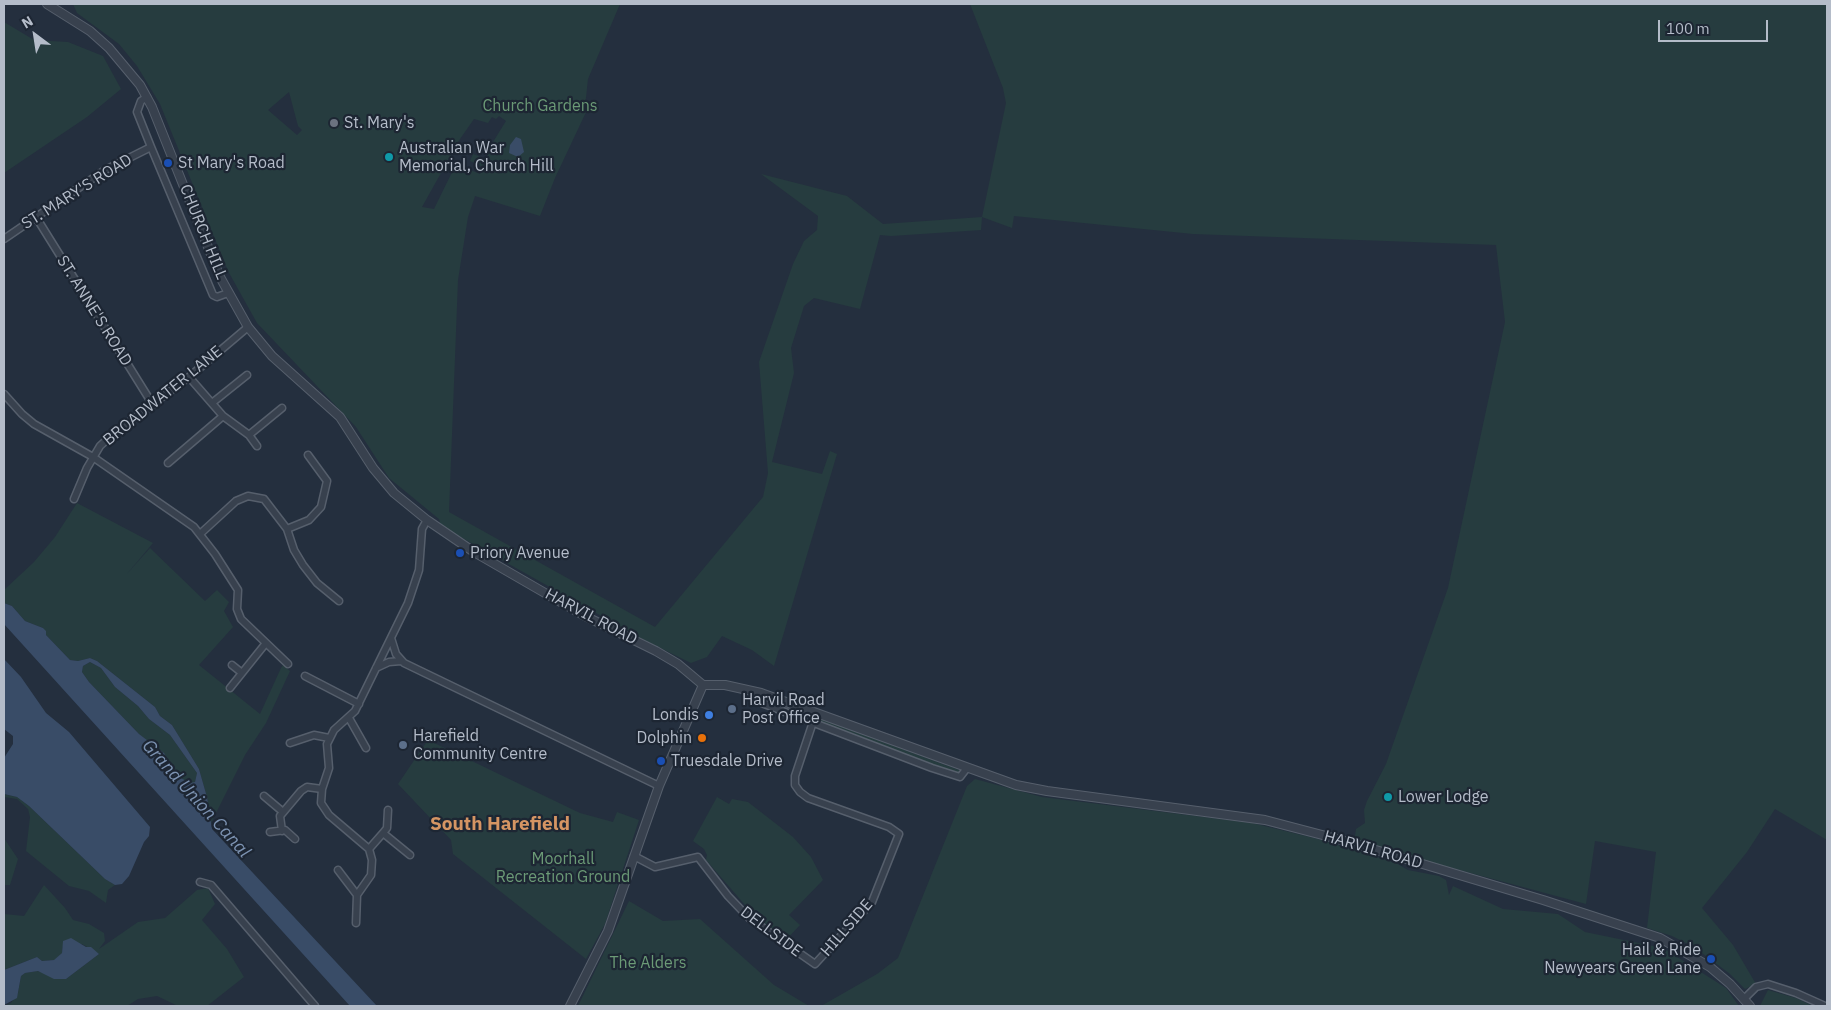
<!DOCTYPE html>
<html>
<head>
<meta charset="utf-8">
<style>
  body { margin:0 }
  #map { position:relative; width:1831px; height:1010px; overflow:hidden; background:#242f3e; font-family:"IBM Plex Sans",sans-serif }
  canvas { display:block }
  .frame { position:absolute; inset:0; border:5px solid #b4bcc9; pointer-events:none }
  .north { position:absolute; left:10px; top:10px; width:50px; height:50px; -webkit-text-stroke:4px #1d2633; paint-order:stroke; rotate:329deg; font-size:14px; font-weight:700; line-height:20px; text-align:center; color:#b4bcc9 }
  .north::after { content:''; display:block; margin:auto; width:18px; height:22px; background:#b4bcc9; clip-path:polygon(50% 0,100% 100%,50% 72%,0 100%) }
  .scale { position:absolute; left:1658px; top:20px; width:110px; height:22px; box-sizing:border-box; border:2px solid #b4bcc9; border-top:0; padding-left:6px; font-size:15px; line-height:18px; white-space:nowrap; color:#b4bcc9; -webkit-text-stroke:4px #1d2633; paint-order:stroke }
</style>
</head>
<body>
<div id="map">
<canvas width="1831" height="1010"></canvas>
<div class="frame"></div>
<div class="north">N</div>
<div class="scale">100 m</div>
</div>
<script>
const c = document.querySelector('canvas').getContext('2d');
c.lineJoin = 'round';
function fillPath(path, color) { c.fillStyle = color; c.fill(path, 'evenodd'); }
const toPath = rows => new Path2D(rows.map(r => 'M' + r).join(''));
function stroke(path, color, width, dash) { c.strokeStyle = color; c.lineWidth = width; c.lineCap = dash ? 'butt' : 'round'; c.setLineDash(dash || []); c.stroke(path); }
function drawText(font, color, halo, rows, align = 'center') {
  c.font = font + ' "IBM Plex Sans",sans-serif'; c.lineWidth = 4.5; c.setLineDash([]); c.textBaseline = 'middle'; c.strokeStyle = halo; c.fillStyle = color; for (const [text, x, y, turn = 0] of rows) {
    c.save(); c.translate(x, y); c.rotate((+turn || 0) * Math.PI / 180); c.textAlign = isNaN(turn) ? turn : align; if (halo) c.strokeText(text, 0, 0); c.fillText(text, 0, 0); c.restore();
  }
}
const green = toPath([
  [73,4,620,4,588,79,585,107,587,110,555,178,540,216,475,196,468,217,458,280,449,512,655,627,763,497,768,473,759,362,793,264,804,241,817,230,818,216,761,174,847,196,883,224,982,217,1006,103,1003,88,970,4,1827,4,1827,840,1775,809,1747,852,1702,908,1733,945,1756,984,1745,989,1730,974,1694,947,1672,936,1647,928,1656,852,1595,841,1586,904,1411,857,1360,841,1355,836,1356,829,1365,823,1364,810,1367,801,1386,764,1448,588,1505,322,1496,245,1193,234,1014,216,1012,228,982,217,981,230,891,236,880,235,860,309,814,298,804,306,791,348,794,373,772,462,822,474,830,451,837,454,774,666,752,650,722,636,707,657,691,663,648,642,441,526,439,519,389,478,356,427,257,323,228,271,160,104,137,66,119,44,77,13],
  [289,92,298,126,302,130,297,135,268,110],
  [499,116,506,121,493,142,486,159,473,154,470,161,483,167,480,174,456,164,434,209,422,207,460,139,474,119,488,123,492,117,496,119],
  [4,22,34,40,68,42,103,56,121,89,87,117,4,173],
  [77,503,153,543,126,575,150,548,205,601,217,590,229,602,224,611,233,627,199,665,260,714,281,668,283,665,290,671,266,723,245,755,211,823,207,797,199,769,172,725,160,716,155,707,97,661,90,658,78,661,70,660,46,635,43,628,25,621,12,606,4,603,4,590,34,562,55,537],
  [90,662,101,668,115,687,138,706,149,719,170,735,197,773,195,783,190,784,179,777,164,754,139,734,89,682,82,672,83,666],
  [820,719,959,770,960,772,957,773,951,771,870,741,820,722],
  [428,740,580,813,613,822,617,812,639,820,605,924,586,959,453,854,451,840,398,784],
  [975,779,1042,797,1252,823,1318,839,1396,863,1408,870,1439,876,1446,880,1449,895,1453,886,1503,909,1558,914,1585,932,1663,948,1726,988,1739,1006,821,1006,877,974,898,958,967,786],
  [4,794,17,797,29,806,105,879,115,885,108,890,106,903,89,891,69,886,26,851,30,817,28,809,17,799,4,797],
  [717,797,729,804,732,799,748,802,793,837,811,857,823,880,789,915,800,925,786,940,758,920,706,860,707,855,704,849,693,841],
  [4,838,18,859,10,885,4,885],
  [44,885,65,908,73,920,89,924,104,933,105,941,99,949,138,922,165,918,197,890,208,888,215,904,202,920,227,949,244,977,207,1006,178,1006,157,996,138,999,127,1006,4,1006,11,1003,18,993,21,976,25,973,37,971,66,979,99,954,82,944,63,945,62,953,55,960,42,961,37,957,4,970,4,914,24,916],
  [629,901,663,921,700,919,774,985,809,1006,578,1006],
  [1768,990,1796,998,1813,1006,1760,1006]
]);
const water = toPath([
  [516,137,521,139,524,152,518,157,509,153,510,145],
  [4,603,12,606,25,621,43,628,46,631,46,635,70,660,78,661,90,658,97,661,155,707,160,716,172,725,199,769,207,797,212,829,377,1006,350,1006,4,624],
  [90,662,101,668,115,687,138,706,149,719,170,735,197,773,195,782,190,783,179,777,164,753,139,734,89,682,82,672,83,666],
  [4,659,21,677,46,713,69,732,150,827,149,836,144,842,129,876,122,884,115,885,105,879,29,806,17,797,4,794,4,758,13,744,13,736,4,729],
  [71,938,86,947,91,947,99,954,66,979,54,979,38,971,25,973,21,976,17,998,4,1005,4,970,37,957,42,961,54,960,62,953,63,941]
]);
const minor = toPath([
  [147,97,141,101,137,112,151,147,213,295,217,297,228,293],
  [36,217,153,405],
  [4,239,105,170,151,147],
  [189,377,223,416,249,435,257,446],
  [4,394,22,414,34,424,93,457,194,527,215,554,238,590,237,609,241,619,288,664],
  [212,403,247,375],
  [249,435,282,408],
  [168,463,223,416],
  [74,499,87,468,100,446,113,434,189,377,248,327],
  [287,529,309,520,321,507,327,481,308,455],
  [200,534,236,501,248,496,264,499,287,529,294,550,303,565,317,583,339,601],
  [391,638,396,654,404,663,659,786],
  [232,665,242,673],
  [376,668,389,662,401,661],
  [305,676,359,704],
  [230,688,266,643],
  [761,693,759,702,932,768,960,777,967,768],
  [349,718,366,748],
  [290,743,314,735,329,738],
  [264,796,283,812],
  [282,831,280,816,301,791,307,787,322,789],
  [270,832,285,830,295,839],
  [383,833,387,828,388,810],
  [369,849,383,833,410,855],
  [634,856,655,867,698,857,728,896,749,918,815,964,872,902,899,834,889,827,808,798,800,792,795,785,795,776,816,713],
  [338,870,357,895],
  [200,882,211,885,315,1006],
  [356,923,357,895,371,875,372,860,369,849,329,815,321,803,322,789,329,768,327,744,334,730,355,711,408,603,419,570,422,529,427,520],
  [1745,998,1756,987,1768,984,1796,993,1825,1006]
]);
const tertiary = toPath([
  [47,4,90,31,109,48,140,85,152,107,220,277,248,327,272,356,340,417,373,468,394,493,427,520,474,552,583,615,656,651,678,664,703,685,725,685,761,693,1016,785,1047,791,1265,820,1349,842,1543,900,1660,938,1710,967,1730,984,1750,1006],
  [570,1006,608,931,659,786,703,685]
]);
const markers = [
  [334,123,5,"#6b7280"],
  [389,157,5,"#0f9aa8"],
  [168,163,5,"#1a4fb4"],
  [460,553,5,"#1a4fb4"],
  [732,709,5,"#5c6f8a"],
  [709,715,5,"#3f7fe0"],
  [702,738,5,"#e8710a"],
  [403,745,5,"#5c6f8a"],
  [661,761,5,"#1a4fb4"],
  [1388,797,5,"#0f9aa8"],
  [1711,959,5,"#1a4fb4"]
];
const parkNames = [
  ["Church Gardens",540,106],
  ["Moorhall",563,859],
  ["Recreation Ground",563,877],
  ["The Alders",648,963]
];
const poiNames = [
  ["St. Mary's",344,123],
  ["Australian War",399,148],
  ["Memorial, Church Hill",399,166],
  ["St Mary's Road",178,163],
  ["Priory Avenue",470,553],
  ["Harvil Road",742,700],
  ["Post Office",742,718],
  ["Londis",699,715,"right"],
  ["Harefield",413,736],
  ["Community Centre",413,754],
  ["Dolphin",692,738,"right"],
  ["Truesdale Drive",671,761],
  ["Lower Lodge",1398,797],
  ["Hail & Ride",1701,950,"right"],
  ["Newyears Green Lane",1701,968,"right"]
];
const streetNames = [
  ["ST. MARY'S ROAD",77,192,-32],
  ["CHURCH HILL",203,232,68],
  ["ST. ANNE'S ROAD",94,311,58],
  ["BROADWATER LANE",163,396,-39],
  ["HARVIL ROAD",591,617,28],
  ["HARVIL ROAD",1373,850,16],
  ["HILLSIDE",847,928,-49],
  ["DELLSIDE",771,932,37]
];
const waterNames = [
  ["Grand Union Canal",196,799,48]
];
const quarterNames = [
  ["South Harefield",500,825]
];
fillPath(green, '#263c3f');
fillPath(water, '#394c67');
stroke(minor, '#565f6c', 9);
stroke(tertiary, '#565f6c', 10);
stroke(minor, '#38414e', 6);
stroke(tertiary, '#38414e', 8);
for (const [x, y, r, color] of markers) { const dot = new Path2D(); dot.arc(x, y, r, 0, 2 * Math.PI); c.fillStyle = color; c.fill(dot); stroke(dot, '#1d2633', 2); }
drawText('16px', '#6b9a76', '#1d2633', parkNames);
drawText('16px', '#b4bcc9', '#1d2633', poiNames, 'left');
drawText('16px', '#b4bcc9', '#1d2633', streetNames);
drawText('italic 18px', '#7c92b1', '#1d2633', waterNames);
drawText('bold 19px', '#d59563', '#1d2633', quarterNames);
</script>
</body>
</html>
